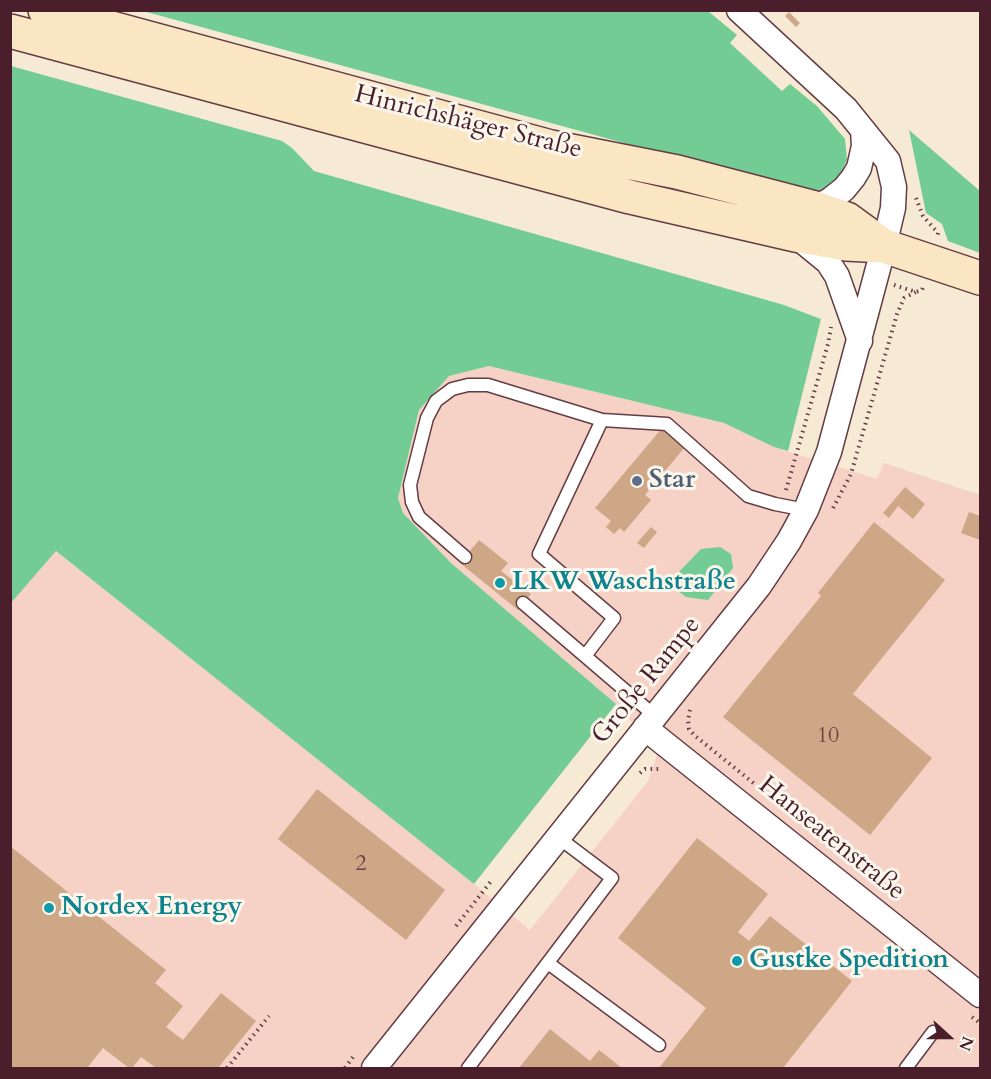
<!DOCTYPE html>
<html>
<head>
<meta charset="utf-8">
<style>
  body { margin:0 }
  #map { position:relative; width:991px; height:1079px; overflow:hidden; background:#f7ead5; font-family:Cardo,serif }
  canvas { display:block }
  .frame { position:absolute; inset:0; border:12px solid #4a1f2b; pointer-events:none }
  .north { position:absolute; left:919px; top:1007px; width:60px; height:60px; -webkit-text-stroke:4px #fbf7ec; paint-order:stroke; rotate:111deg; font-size:16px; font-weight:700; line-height:24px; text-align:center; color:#4a1f2b }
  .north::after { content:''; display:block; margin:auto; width:21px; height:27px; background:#4a1f2b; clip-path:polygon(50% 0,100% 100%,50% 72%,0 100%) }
</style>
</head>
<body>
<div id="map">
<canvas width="991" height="1079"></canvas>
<div class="frame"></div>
<div class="north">N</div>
</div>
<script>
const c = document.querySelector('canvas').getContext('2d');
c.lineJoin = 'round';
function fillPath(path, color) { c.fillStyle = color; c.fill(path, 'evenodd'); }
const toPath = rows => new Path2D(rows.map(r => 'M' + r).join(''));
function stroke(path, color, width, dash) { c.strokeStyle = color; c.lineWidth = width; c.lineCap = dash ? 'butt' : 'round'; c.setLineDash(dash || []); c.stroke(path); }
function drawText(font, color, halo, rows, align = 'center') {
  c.font = font + ' Cardo,serif'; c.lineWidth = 6; c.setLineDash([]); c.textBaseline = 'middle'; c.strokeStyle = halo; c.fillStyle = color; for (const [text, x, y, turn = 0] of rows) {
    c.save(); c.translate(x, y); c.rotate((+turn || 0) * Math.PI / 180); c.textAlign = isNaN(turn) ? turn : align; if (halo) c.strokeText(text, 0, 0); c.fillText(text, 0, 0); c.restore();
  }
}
const built = toPath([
  [489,366,724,423,774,447,877,479,884,463,980,495,980,1068,11,1068,11,603,56,551,474,884,530,930,648,781,658,752,616,704,451,563,403,513,398,498,419,410,449,376]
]);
const green = toPath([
  [143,11,708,11,737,35,730,43,782,91,790,84,817,106,845,139,847,160,839,177,826,188,806,193],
  [11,66,282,141,292,148,314,171,784,305,821,319,788,451,774,447,724,423,489,366,449,376,419,410,398,498,403,513,451,563,616,704,474,884,56,551,11,603],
  [909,130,980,191,980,253,948,241,942,224,926,213],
  [720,547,731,554,733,568,708,600,686,597,677,590,677,574,701,549]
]);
const building = toPath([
  [789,12,800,23,796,27,785,16],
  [662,428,685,447,645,495,651,500,624,532,620,528,614,534,606,527,611,521,595,508],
  [905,487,925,504,913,519,898,506,889,518,883,513],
  [969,512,980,516,980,540,961,533],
  [874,522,945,580,853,694,932,758,870,835,723,717,821,596,818,593],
  [651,527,657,532,644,548,637,543],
  [479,540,508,563,501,571,531,594,518,610,460,563],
  [317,789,445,890,406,940,278,839],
  [697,838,768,894,738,932,749,941,770,916,852,981,783,1068,659,1068,706,1008,618,938],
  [10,846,166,970,155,983,183,1006,166,1027,183,1040,221,993,256,1021,218,1068,156,1068,141,1057,132,1068,129,1068,103,1048,87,1068,10,1068],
  [550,1029,590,1061,599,1050,622,1068,519,1068]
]);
const path = toPath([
  [916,198,923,216,938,233,937,238],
  [894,285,916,292,922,290,924,285],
  [786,490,828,344,831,327],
  [833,508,851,474,897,314,904,298,916,292],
  [690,710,688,720,689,729,694,735,762,790],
  [640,773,645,769,661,769],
  [456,926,492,880],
  [972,1017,980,1023],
  [227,1068,269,1016],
  [345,1068,353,1057]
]);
const service = toPath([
  [465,557,419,517,412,502,410,485,427,418,436,401,452,389,468,385,488,385,602,420,667,424,748,496,775,504,806,510],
  [523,603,655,716],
  [585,656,614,618,539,554,602,420],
  [548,963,659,1045],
  [468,1068,612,878,559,838],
  [906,1068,933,1032]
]);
const minor = toPath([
  [815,208,830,200,844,189,853,178,859,168,864,146,863,130],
  [795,235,828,262,837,276,860,341],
  [645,728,980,995],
  [374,1068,759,586,789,541,806,510,829,452,884,246,893,208,894,187,888,161,846,109,739,10]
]);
const secondary = toPath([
  [45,10,551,147,677,172,815,208,847,219,884,246],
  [10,31,630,197,795,235,846,244,884,246,980,278]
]);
const markers = [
  [637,481,6,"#5c6f8a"],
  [500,583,6,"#0f9aa8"],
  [49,908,6,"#0f9aa8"],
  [737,961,6,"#0f9aa8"]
];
const numberNames = [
  ["10",828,737],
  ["2",361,865]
];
const streetNames = [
  ["Hinrichshäger Straße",468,123,14],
  ["Große Rampe",647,681,-51],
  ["Hanseatenstraße",831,839,39]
];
const serviceNames = [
  ["Star",649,481]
];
const cultureNames = [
  ["LKW Waschstraße",512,583],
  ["Nordex Energy",61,908],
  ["Gustke Spedition",749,961]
];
fillPath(built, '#f6d1c5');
fillPath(green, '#73cc93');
fillPath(building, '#cea787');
stroke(service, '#643d44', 15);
stroke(minor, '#643d44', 27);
stroke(secondary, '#643d44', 36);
stroke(path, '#643d44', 4, [1.5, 4.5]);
stroke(service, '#fff', 12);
stroke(minor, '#fff', 24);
stroke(secondary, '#fbe6c4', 33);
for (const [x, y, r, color] of markers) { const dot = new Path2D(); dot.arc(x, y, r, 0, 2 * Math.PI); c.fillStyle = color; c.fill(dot); stroke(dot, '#fbf7ec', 2); }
drawText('22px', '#6b4142', null, numberNames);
drawText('26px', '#4a1f2b', '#fbf7ec', streetNames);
drawText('bold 26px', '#4e5e75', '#fbf7ec', serviceNames, 'left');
drawText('bold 26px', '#0d838f', '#fbf7ec', cultureNames, 'left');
</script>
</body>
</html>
